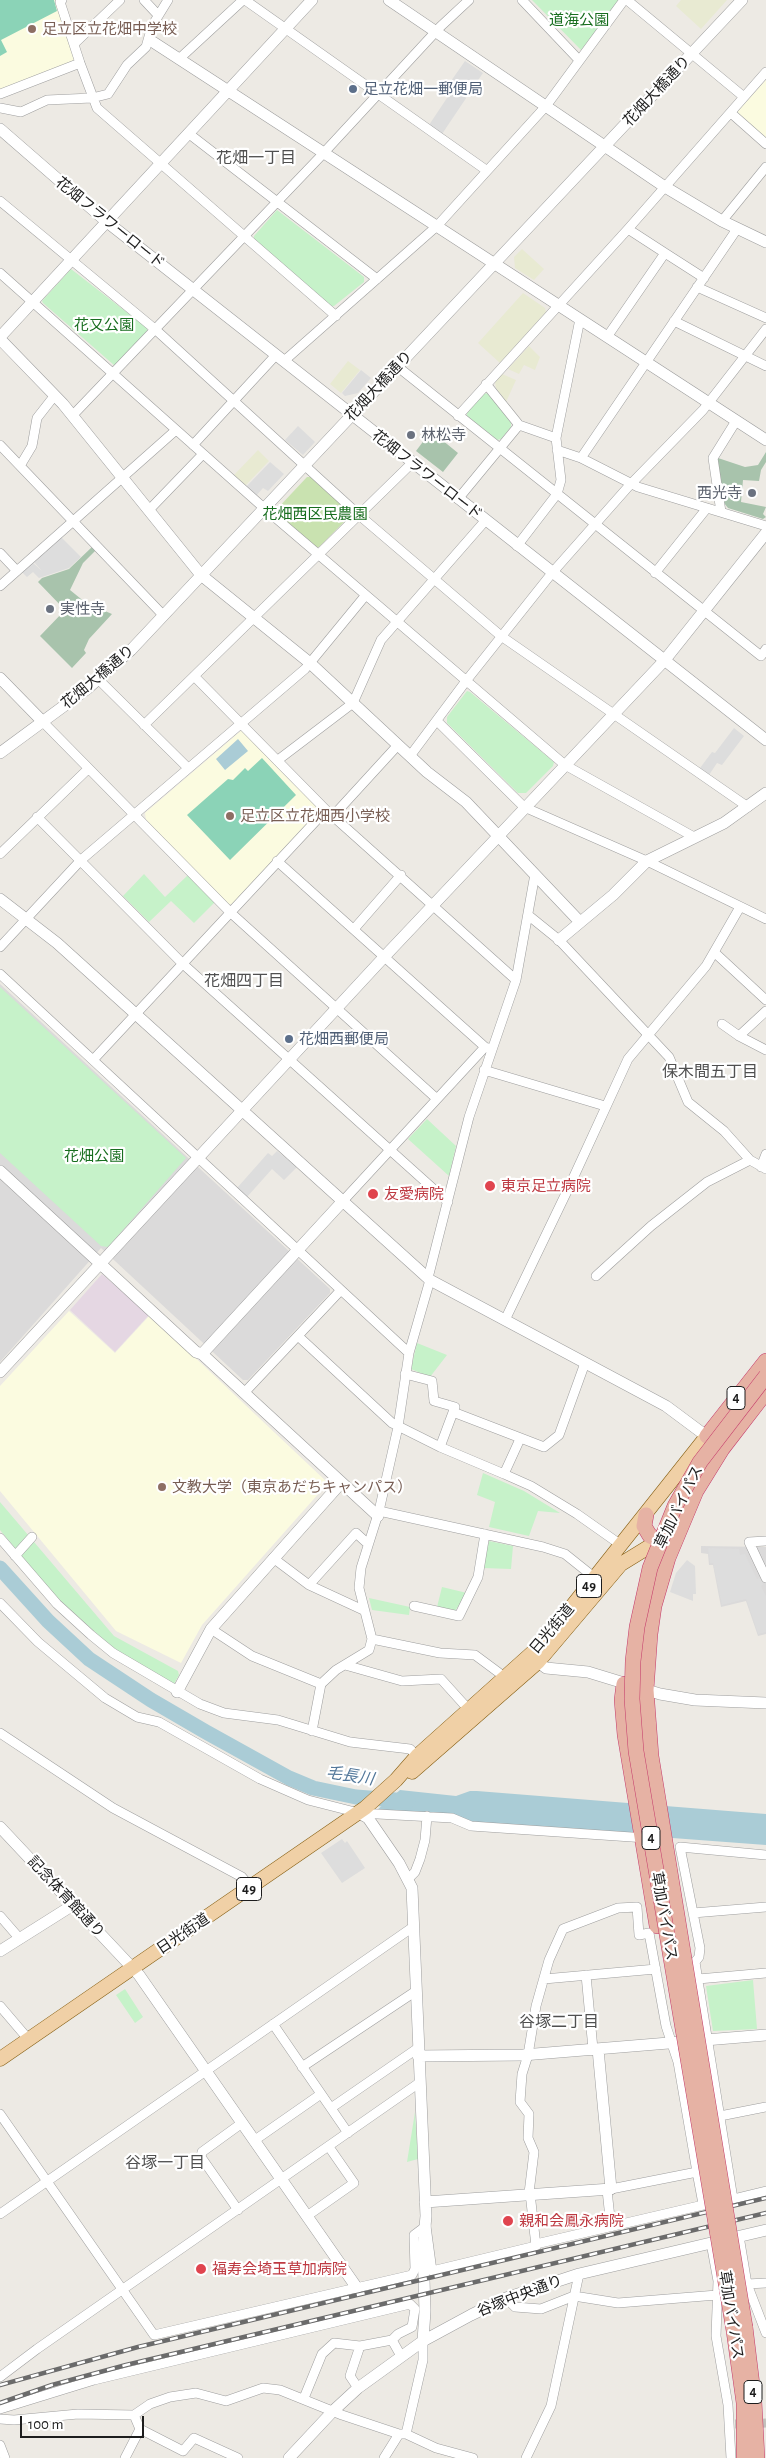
<!DOCTYPE html>
<html>
<head>
<meta charset="utf-8">
<style>
  body { margin:0 }
  #map { position:relative; width:766px; height:2458px; overflow:hidden; background:#edeae4; font-family:"Alegreya Sans",sans-serif }
  canvas { display:block }
  .scale { position:absolute; left:20px; top:2416px; width:124px; height:22px; box-sizing:border-box; border:2px solid #1d1d1d; border-top:0; padding-left:6px; font-size:15px; line-height:18px; white-space:nowrap; color:#1d1d1d; -webkit-text-stroke:4px #fff; paint-order:stroke }
</style>
</head>
<body>
<div id="map">
<canvas width="766" height="2458"></canvas>
<div class="scale">100 m</div>
</div>
<script>
const c = document.querySelector('canvas').getContext('2d');
c.lineJoin = 'round';
function fillPath(path, color) { c.fillStyle = color; c.fill(path, 'evenodd'); }
const toPath = rows => new Path2D(rows.map(r => 'M' + r).join(''));
function stroke(path, color, width, dash) { c.strokeStyle = color; c.lineWidth = width; c.lineCap = dash ? 'butt' : 'round'; c.setLineDash(dash || []); c.stroke(path); }
function drawText(font, color, halo, rows, align = 'center') {
  c.font = font + ' "Alegreya Sans","Noto Sans JP",sans-serif'; c.lineWidth = 4.5; c.setLineDash([]); c.textBaseline = 'middle'; c.strokeStyle = halo; c.fillStyle = color; for (const [text, x, y, turn = 0] of rows) {
    c.save(); c.translate(x, y); c.rotate((+turn || 0) * Math.PI / 180); c.textAlign = isNaN(turn) ? turn : align; if (halo) c.strokeText(text, 0, 0); c.fillText(text, 0, 0); c.restore();
  }
}
const residential = toPath([
  [0,984,330,1289,330,1293,248,1380,243,1380,101,1248,0,1362],
  [701,1546,766,1547,766,1634,758,1636,746,1601,721,1607,713,1565,709,1565,708,1554,701,1553]
]);
const industrial = toPath([
  [102,1274,149,1315,115,1352,70,1310]
]);
const education = toPath([
  [0,0,56,0,74,59,72,63,0,90],
  [766,80,766,138,737,112],
  [242,730,313,801,318,812,232,904,228,904,146,820,145,813],
  [69,1311,115,1353,150,1315,328,1483,202,1625,181,1663,116,1631,0,1491,0,1386]
]);
const farmland = toPath([
  [681,0,727,0,701,29,676,6],
  [522,249,544,269,534,280,515,268,514,257],
  [523,293,545,308,546,312,500,363,478,343],
  [529,346,540,357,535,370,524,365,519,374,508,369],
  [348,361,360,370,341,393,330,384],
  [502,374,516,380,506,402,496,388,495,382],
  [258,450,269,461,245,486,234,475]
]);
const grass = toPath([
  [307,477,311,477,349,512,350,516,319,547,315,547,277,513,277,509]
]);
const cemetery = toPath([
  [431,431,458,453,443,472,416,451],
  [766,452,766,462,761,470,759,481,743,480,741,502,766,507,763,514,766,517,763,519,728,508,724,503,716,460,718,458,745,467,758,465],
  [92,547,96,550,83,563,70,590,86,603,112,614,89,639,84,650,86,653,72,668,40,636,65,610,38,582,42,578,69,569]
]);
const park = toPath([
  [532,0,618,0,619,1,581,50],
  [277,210,364,277,364,282,334,306,330,306,254,239,254,236],
  [71,269,147,328,147,331,115,366,43,303,42,301],
  [484,393,489,394,511,422,511,427,501,439,497,440,467,416,467,413],
  [467,691,470,692,554,762,553,766,526,793,518,793,447,723,447,717],
  [144,874,165,897,188,875,215,902,194,923,171,901,149,922,123,896],
  [0,987,186,1158,108,1247,101,1246,0,1153],
  [427,1119,456,1146,449,1176,408,1139],
  [417,1343,447,1355,430,1377,411,1369],
  [483,1473,524,1491,560,1513,538,1511,529,1536,489,1527,495,1502,477,1495],
  [0,1502,114,1636,178,1671,179,1675,174,1684,171,1684,114,1649,56,1597,0,1530],
  [489,1541,513,1546,511,1569,483,1568],
  [442,1587,467,1593,455,1611,437,1607],
  [369,1598,410,1607,409,1615,372,1610],
  [753,1980,757,2029,713,2031,706,1986],
  [125,1989,143,2017,135,2023,116,1995],
  [415,2112,418,2159,407,2162]
]);
const pitch = toPath([
  [0,0,54,0,57,11,1,40,7,52,0,56],
  [262,758,296,795,230,860,187,815,228,779,233,780,245,768,248,771]
]);
const parking = toPath([
  [465,61,483,73,442,134,429,125,449,95,444,91],
  [361,370,371,378,358,393,345,396,342,393],
  [298,426,315,442,303,455,285,440],
  [270,462,284,474,268,491,263,488,256,496,246,487],
  [61,537,81,557,69,568,39,578,33,572,27,577,21,571,32,562,42,571,33,561],
  [734,728,744,736,722,765,717,763,709,775,700,768,712,752,715,753],
  [277,1151,297,1167,284,1180,272,1169,247,1197,237,1188,268,1153,272,1156],
  [708,1548,739,1549,740,1555,745,1554,757,1579,760,1578,763,1584,761,1586,766,1596,766,1632,758,1634,746,1599,722,1605,713,1563,710,1563],
  [687,1560,695,1566,696,1594,693,1594,693,1601,670,1592,676,1573],
  [342,1839,345,1843,347,1841,365,1868,342,1883,321,1853]
]);
const water = toPath([
  [238,739,248,751,225,770,216,759],
  [400,1790,456,1796,470,1791,477,1791,766,1814,766,1845,485,1824,377,1810]
]);
const river = toPath([
  [0,1568,48,1621,89,1659,151,1700,206,1732,289,1778,313,1788,356,1797,408,1801]
]);
const minorTunnel = toPath([
  [735,2424,766,2423]
]);
const minor = toPath([
  [62,0,60,2,80,63,97,108,336,316],
  [144,0,158,15],
  [245,0,486,170],
  [522,0,579,60],
  [627,0,744,97],
  [74,44,120,0],
  [179,59,243,0],
  [0,94,80,63],
  [0,108,21,112,47,100,92,98,108,94,127,65,146,47,152,26,168,0],
  [731,113,766,144],
  [188,133,377,279],
  [0,201,156,330,359,515,501,636,748,807],
  [722,221,766,167],
  [628,229,665,253],
  [0,273,264,508,565,765,694,837],
  [697,287,766,318],
  [674,321,766,366],
  [607,337,665,253,704,278],
  [284,361,437,226,546,106,624,0],
  [398,367,761,656,766,649],
  [486,384,519,425,556,438],
  [73,415,319,158,440,27,469,0],
  [458,416,628,229,766,72],
  [0,445,163,615],
  [193,445,276,355],
  [557,450,581,458,638,487,766,526],
  [581,458,737,229],
  [20,466,32,446,37,418,55,395],
  [458,499,519,425],
  [149,510,203,454],
  [721,512,713,458,736,421],
  [517,546,557,494,561,480,556,438,580,319],
  [0,553,17,571],
  [655,573,707,508],
  [0,586,176,430],
  [194,676,326,810,516,980],
  [99,680,188,768],
  [437,721,524,807,647,861,766,919],
  [43,722,231,913,437,1099],
  [144,725,412,463],
  [410,756,466,681,552,573,628,487,703,410,766,329],
  [278,760,353,703,381,640,485,521],
  [333,816,398,745],
  [37,817,183,964,448,1202],
  [0,854,88,769],
  [277,861,485,1047,492,1049],
  [528,915,559,940,669,1057,688,1102,724,1131,750,1160,766,1169],
  [354,929,401,875],
  [0,947,81,860,305,669,365,596],
  [714,952,766,1000],
  [0,974,409,1353],
  [722,1024,739,1036,766,1050],
  [739,1036,766,1011],
  [93,1060,326,810],
  [484,1070,605,1106],
  [761,1167,766,1154],
  [342,1202,485,1047],
  [596,1276,651,1226,707,1182,750,1160],
  [428,1278,469,1117,516,980,535,874],
  [505,1320,570,1185,628,1059,706,966,740,907],
  [298,1336,392,1423,440,1447,504,1474,520,1439],
  [405,1374,432,1381,434,1401,455,1407,440,1447],
  [244,1393,341,1290],
  [453,1412,544,1447,559,1435,585,1363],
  [504,1474,531,1486,577,1514,621,1545],
  [379,1511,543,1547,565,1554,595,1578],
  [0,1538,57,1604,91,1635,113,1653,200,1704,224,1713,278,1720,350,1742,410,1749,417,1756],
  [766,1541,749,1542,766,1578],
  [15,1556,32,1537],
  [273,1558,309,1585,363,1610],
  [309,1585,356,1533,368,1544],
  [0,1603,38,1642,105,1698,137,1717,159,1722,260,1779,308,1800,359,1813,452,1818,471,1826,646,1838],
  [414,1606,459,1616,478,1577,485,1534],
  [211,1629,252,1656,321,1684],
  [372,1639,440,1653,475,1655,506,1678],
  [345,1665,402,1681,441,1679,469,1710],
  [312,1731,321,1684,336,1670,369,1650,372,1639,359,1588,361,1568,379,1511,398,1427,409,1353,430,1280],
  [0,1733,113,1808,242,1877,251,1888],
  [766,1855,680,1847,700,1948,699,1957,695,1962,733,2199,766,2191],
  [408,1879,415,1872,420,1859,425,1840,427,1816],
  [693,1913,766,1907],
  [0,1916,20,1939],
  [586,1975,593,2049],
  [544,1979,656,1969],
  [698,1979,766,1973],
  [0,2006,29,2040],
  [273,2024,348,2133],
  [302,2067,416,1991],
  [331,2108,418,2048],
  [0,2114,154,2335,412,2275,415,2269,414,2235,426,2226,432,2271,536,2246,530,2193],
  [720,2116,766,2107],
  [255,2140,321,2094],
  [697,2172,703,2204],
  [607,2190,611,2227],
  [529,2193,534,2152,528,2138,529,2114,520,2102,522,2074,528,2055,536,2006,549,1960,563,1929,618,1908,637,1907,639,1935,649,1933,666,2026,678,2062,697,2172,611,2189],
  [238,2210,201,2157,202,2152,242,2123],
  [0,2214,413,1927],
  [307,2216,354,2183,329,2147],
  [739,2236,747,2284,766,2333],
  [711,2243,718,2281,716,2336,728,2405,731,2458],
  [536,2244,716,2202],
  [747,2284,766,2283],
  [506,2298,515,2307,541,2309,574,2296,618,2303,717,2295],
  [0,2377,37,2349,419,2083],
  [358,2388,350,2376,360,2346],
  [304,2398,322,2354,334,2343,360,2346,392,2340],
  [0,2409,94,2380,410,2304,415,2309,412,2327,398,2334,392,2340,401,2356],
  [0,2419,14,2420,78,2414,134,2415,150,2404,170,2397,196,2393,226,2401,263,2388,280,2390,342,2415,399,2434,406,2434,436,2448,473,2458],
  [140,2429,183,2451,194,2438,238,2458],
  [406,2434,423,2360,423,2341],
  [0,2445,5,2458],
  [125,2458,140,2429,134,2415],
  [384,2458,399,2434],
  [526,2458,551,2406,579,2274]
]);
const tertiary = toPath([
  [389,0,665,187,722,221,766,242],
  [153,42,766,440],
  [0,129,107,222,766,740],
  [0,337,312,0],
  [0,339,63,404,201,575,310,663,427,772,466,802,580,922],
  [0,678,43,722],
  [0,753,87,689,131,650,742,0],
  [0,899,57,943,430,1280,666,1406,713,1441],
  [559,940,613,895,647,861,724,823,766,793],
  [0,1171,196,1352,202,1354,378,1516],
  [202,1354,342,1202],
  [0,1372,385,956,664,661,766,533],
  [533,1658,546,1668,588,1672,660,1694,695,1700,766,1703],
  [177,1692,211,1629,341,1483],
  [359,1813,368,1818,399,1863,412,1888,426,2216,423,2248,425,2311,423,2341],
  [0,1827,139,1975,357,2288],
  [0,1951,73,1905],
  [418,2056,523,2055,766,2035],
  [425,2202,611,2189,598,2049],
  [289,2458,333,2411,358,2388,423,2341,471,2315,506,2298,579,2274,766,2230]
]);
const primary = toPath([
  [412,1772,538,1662,621,1564,660,1540],
  [0,2059,365,1808,396,1780,417,1756,542,1644,707,1436]
]);
const trunk = toPath([
  [707,1436,766,1361],
  [646,1515,644,1526,650,1536,660,1540,670,1531],
  [624,1684,622,1700,625,1735,657,1926],
  [683,1952,651,1756,646,1690,650,1634,654,1606,668,1558,696,1491,722,1449,766,1392],
  [745,2327,754,2401,757,2458],
  [734,2331,744,2403,744,2458]
]);
const rail = toPath([
  [0,2385,138,2347,766,2198],
  [0,2403,52,2385,126,2365,766,2213]
]);
const trunkBridge = toPath([
  [683,1952,745,2327],
  [734,2331,636,1751,632,1699,633,1661,637,1627,650,1568,675,1506,700,1462,766,1376]
]);
const markers = [
  [32,29,5,"#8d6e63"],
  [353,89,5,"#5c6f8a"],
  [411,435,5,"#6b7280"],
  [752,493,5,"#6b7280"],
  [50,609,5,"#6b7280"],
  [230,816,5,"#8d6e63"],
  [289,1039,5,"#5c6f8a"],
  [490,1186,6,"#e0444e"],
  [373,1194,6,"#e0444e"],
  [162,1487,5,"#8d6e63"],
  [508,2221,6,"#e0444e"],
  [201,2269,6,"#e0444e"]
];
const shields = [
  [736,1398,18],
  [589,1586,25],
  [651,1838,18],
  [249,1889,25],
  [753,2392,18]
];
const shieldNames = [
  ["4",736,1398],
  ["49",589,1586],
  ["4",651,1838],
  ["49",249,1889],
  ["4",753,2392]
];
const parkNames = [
  ["道海公園",579,20],
  ["花又公園",104,325],
  ["花畑西区民農園",315,514],
  ["花畑公園",94,1156]
];
const educationNames = [
  ["足立区立花畑中学校",42,29],
  ["足立区立花畑西小学校",240,816],
  ["文教大学（東京あだちキャンパス）",172,1487]
];
const serviceNames = [
  ["足立花畑一郵便局",363,89],
  ["花畑西郵便局",299,1039]
];
const streetNames = [
  ["花畑大橋通り",657,91,-47],
  ["花畑フラワーロード",110,223,39],
  ["花畑大橋通り",379,386,-47],
  ["花畑フラワーロード",427,475,38],
  ["花畑大橋通り",98,677,-40],
  ["草加バイパス",679,1507,-64],
  ["日光街道",552,1629,-50],
  ["記念体育館通り",66,1897,47],
  ["草加バイパス",664,1916,80],
  ["日光街道",183,1934,-34],
  ["谷塚中央通り",520,2296,-21],
  ["草加バイパス",731,2315,81]
];
const worshipNames = [
  ["林松寺",421,435],
  ["西光寺",742,493,"right"],
  ["実性寺",60,609]
];
const healthNames = [
  ["東京足立病院",501,1186],
  ["友愛病院",384,1194],
  ["親和会鳳永病院",519,2221],
  ["福寿会埼玉草加病院",212,2269]
];
const neighbourhoodNames = [
  ["花畑一丁目",256,158],
  ["花畑四丁目",244,981],
  ["保木間五丁目",710,1072],
  ["谷塚二丁目",559,2022],
  ["谷塚一丁目",165,2163]
];
const waterNames = [
  ["毛長川",350,1776,9]
];
fillPath(residential, '#dbdada');
fillPath(industrial, '#e5d7e3');
fillPath(education, '#fbfbe0');
fillPath(farmland, '#e8ead2');
fillPath(grass, '#c9e2b0');
fillPath(cemetery, '#a8c3ac');
fillPath(park, '#c6f2c9');
fillPath(pitch, '#8bd3b7');
fillPath(parking, '#ddd');
fillPath(water, '#aaccd6');
stroke(river, '#aaccd6', 15);
stroke(minorTunnel, '#c3c1bc', 9, [9, 4.5]);
stroke(minor, '#9e9e9e', 10);
stroke(tertiary, '#9e9e9e', 12);
stroke(primary, '#855e12', 15);
stroke(trunk, '#c4396a', 16);
stroke(minor, '#fff', 9);
stroke(tertiary, '#fff', 11);
stroke(primary, '#f0d0a6', 14);
stroke(trunk, '#e6b2a4', 15);
stroke(rail, '#6b6b6b', 4.5);
stroke(rail, '#fff', 2.5, [8]);
stroke(trunkBridge, '#c4396a', 16, []);
stroke(trunkBridge, '#e6b2a4', 15);
for (const [x, y, r, color] of markers) { const dot = new Path2D(); dot.arc(x, y, r, 0, 2 * Math.PI); c.fillStyle = color; c.fill(dot); stroke(dot, '#fff', 2); }
for (const [x, y, w] of shields) { const box = new Path2D(); box.roundRect(x - w / 2, y - 11.5, w, 23, 4); c.fillStyle = '#fff'; c.fill(box); stroke(box, '#1d1d1d', 1); }
drawText('bold 14px', '#1d1d1d', null, shieldNames);
drawText('15px', '#186e1f', '#fff', parkNames);
drawText('15px', '#785e54', '#fff', educationNames, 'left');
drawText('15px', '#4e5e75', '#fff', serviceNames, 'left');
drawText('15px', '#1d1d1d', '#fff', streetNames);
drawText('15px', '#5b616d', '#fff', worshipNames, 'left');
drawText('15px', '#be3a42', '#fff', healthNames, 'left');
drawText('16px', '#505050', '#fff', neighbourhoodNames);
drawText('italic 16px', '#52779a', '#fff', waterNames);
</script>
</body>
</html>
